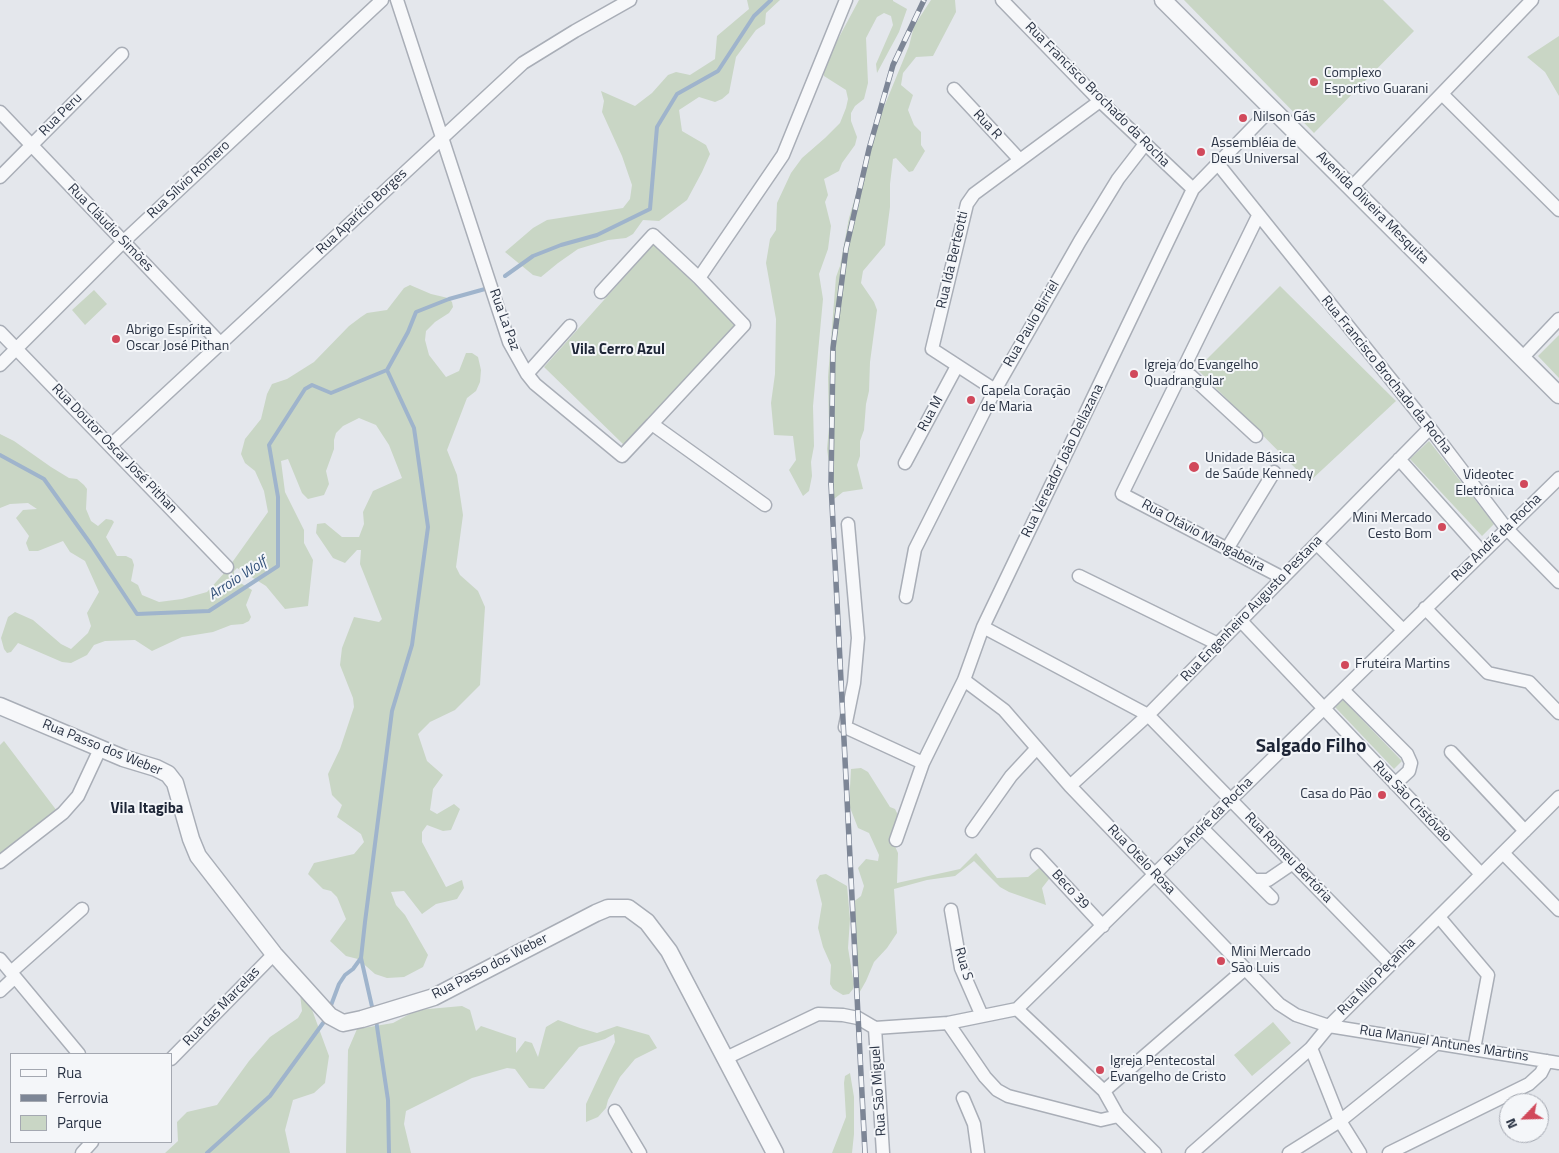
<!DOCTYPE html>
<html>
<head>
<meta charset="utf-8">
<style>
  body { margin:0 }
  #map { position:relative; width:1559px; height:1153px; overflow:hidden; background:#e4e7ec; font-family:"Titillium Web",sans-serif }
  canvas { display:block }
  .legend { position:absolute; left:10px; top:1053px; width:162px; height:90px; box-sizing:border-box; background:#f4f6f9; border:1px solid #a4a8b1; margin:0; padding:6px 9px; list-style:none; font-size:15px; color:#2b3445 }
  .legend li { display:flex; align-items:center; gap:10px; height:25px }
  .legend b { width:25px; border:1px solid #a4a8b1 }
  .north { position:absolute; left:1499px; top:1093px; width:50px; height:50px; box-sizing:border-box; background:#f4f6f9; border:1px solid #a4a8b1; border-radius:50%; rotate:246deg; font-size:14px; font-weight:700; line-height:20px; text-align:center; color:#2b3445 }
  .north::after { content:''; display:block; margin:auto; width:18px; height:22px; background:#d1495b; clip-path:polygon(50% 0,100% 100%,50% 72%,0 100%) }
</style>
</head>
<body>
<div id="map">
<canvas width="1559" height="1153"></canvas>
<ul class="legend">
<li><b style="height:6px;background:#f7f8fa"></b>Rua</li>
<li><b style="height:6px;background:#7d8696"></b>Ferrovia</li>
<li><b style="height:14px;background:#c9d6c5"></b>Parque</li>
</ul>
<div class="north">N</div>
</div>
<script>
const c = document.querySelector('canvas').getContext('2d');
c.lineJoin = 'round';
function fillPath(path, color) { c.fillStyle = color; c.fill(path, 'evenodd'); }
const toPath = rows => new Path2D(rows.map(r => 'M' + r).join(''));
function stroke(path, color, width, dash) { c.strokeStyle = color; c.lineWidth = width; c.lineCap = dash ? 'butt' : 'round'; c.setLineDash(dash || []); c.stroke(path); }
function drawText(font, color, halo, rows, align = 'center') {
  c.font = font + ' "Titillium Web",sans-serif'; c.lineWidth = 4; c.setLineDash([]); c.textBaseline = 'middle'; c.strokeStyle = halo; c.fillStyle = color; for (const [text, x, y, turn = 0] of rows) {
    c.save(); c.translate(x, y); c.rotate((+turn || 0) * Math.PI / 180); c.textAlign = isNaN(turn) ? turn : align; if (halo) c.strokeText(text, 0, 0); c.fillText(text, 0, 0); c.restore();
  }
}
const green = toPath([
  [747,0,780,0,766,13,765,24,756,30,736,57,729,93,722,99,715,102,699,97,679,110,682,131,706,145,710,154,702,172,687,200,659,221,643,220,633,234,626,238,608,240,578,249,558,263,541,277,533,275,505,252,533,228,547,220,623,208,630,199,632,185,622,156,602,112,604,101,601,91,635,106,652,93,668,75,676,72,690,75,715,59,717,36,749,9],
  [859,0,893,0,893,1,907,9,899,32,877,73,876,64,893,25,891,16,884,13,877,17,866,38,868,83,864,99,855,106,851,113,851,121,857,137,855,145,842,163,839,171,824,179,828,195,825,202,831,226,828,249,819,274,823,299,813,406,814,446,811,462,812,476,809,491,803,496,789,470,796,460,793,436,774,435,771,403,775,374,776,319,766,263,770,239,776,230,777,203,791,173,802,158,825,138,840,123,846,108,848,99,846,90,824,76,823,67],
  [931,0,955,0,956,12,933,56,916,57,903,73,901,85,913,95,908,110,914,125,921,132,921,145,925,151,913,171,909,172,896,158,893,159,890,184,890,207,885,245,863,271,861,283,874,302,877,310,870,362,869,391,866,404,864,430,860,441,860,456,857,465,863,489,843,492,834,499,827,449,829,427,828,377,836,277,840,266,849,218,875,129,909,46,914,26],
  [1184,0,1383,0,1414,31,1314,133],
  [1559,36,1559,96,1545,72,1527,57],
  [654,244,736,325,625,446,544,367],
  [410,285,431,294,448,298,452,302,453,307,449,313,435,322,426,331,425,340,429,355,446,377,459,371,466,353,472,353,478,357,481,370,480,382,476,391,467,398,447,450,457,475,463,515,456,567,460,575,478,591,485,607,480,685,455,710,430,722,418,734,427,761,443,775,433,789,430,810,437,814,454,804,460,809,451,830,443,831,427,825,422,832,422,842,446,887,462,880,464,888,457,899,436,904,422,914,404,891,391,892,396,905,405,915,428,955,423,967,404,977,387,978,375,974,358,959,346,956,330,941,346,919,337,897,331,891,323,889,308,874,314,863,354,854,364,842,361,834,337,817,342,805,332,795,328,774,340,749,354,707,353,698,340,665,342,648,354,617,379,622,382,619,360,564,361,550,357,550,345,563,333,558,316,533,317,524,325,523,342,537,359,537,364,524,363,512,373,491,402,478,389,445,376,425,359,418,343,426,336,433,334,440,334,449,326,471,329,484,324,495,308,499,302,493,288,459,281,461,285,492,304,530,304,543,313,560,308,606,285,609,266,586,237,568,234,571,234,579,252,590,246,605,251,617,249,621,243,624,231,625,213,632,182,637,152,651,135,640,105,641,94,645,87,655,71,663,62,662,18,643,11,652,7,653,4,649,1,638,8,617,15,612,33,620,61,644,71,649,88,633,91,626,87,613,99,592,85,561,70,552,63,541,38,551,29,551,26,543,29,536,16,518,23,510,37,509,28,503,10,504,0,508,0,434,14,441,51,467,69,478,77,479,84,485,87,489,86,509,91,521,98,526,106,519,112,520,114,522,106,537,117,556,126,556,132,559,134,565,131,581,138,585,142,595,159,602,182,599,207,592,226,571,268,512,264,491,255,471,245,463,241,454,245,439,261,419,267,394,272,384,287,379,314,362,349,326,361,317,367,313,387,310,404,288],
  [1280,286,1396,401,1309,482,1197,369],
  [94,290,107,304,85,325,72,310],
  [1559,335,1559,378,1538,356],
  [1429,441,1494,524,1482,536,1410,459],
  [1343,700,1402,761,1394,769,1335,707],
  [4,741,57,811,0,854,0,745],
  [861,768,868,772,890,807,895,809,901,821,893,842,898,853,897,883,960,869,976,853,997,878,1028,877,1039,868,1051,868,1049,879,1042,888,1046,905,1009,892,1000,887,974,861,955,876,927,880,894,889,897,933,887,948,874,962,866,981,858,995,852,903,861,896,864,886,858,868,866,859,878,861,879,855,869,833,858,828,849,805,851,769],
  [826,874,847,886,850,919,848,948,854,984,853,989,849,994,843,995,833,989,830,984,831,965,823,947,818,928,822,904,816,880,820,875],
  [300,994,307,996,329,1056,325,1083,314,1093,293,1100,285,1130,290,1153,165,1153,178,1141,177,1122,187,1112,217,1105,249,1061,270,1037,298,1018,302,1011],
  [462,1006,470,1010,476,1031,481,1026,516,1038,516,1053,525,1041,532,1043,538,1057,546,1027,558,1020,580,1028,597,1033,617,1026,649,1035,657,1048,635,1059,620,1077,608,1100,606,1108,598,1117,586,1122,586,1104,615,1042,614,1034,605,1039,579,1047,544,1089,529,1088,515,1069,507,1068,472,1078,406,1111,404,1124,411,1153,346,1153,348,1050,357,1029,393,1023,417,1010],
  [1273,1022,1291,1043,1252,1076,1234,1055],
  [850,1073,854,1097,854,1134,852,1153,832,1153,846,1117,844,1083,845,1076]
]);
const stream = toPath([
  [505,276,533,256,561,245,597,235,650,209,657,127,677,94,718,71,754,16,771,0],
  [0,455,44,479,90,543,137,614,209,611,278,566,278,497,269,445,305,389,312,385,331,393,387,370,408,332,416,312,449,299,485,289],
  [330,1008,339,984,345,975,353,969,361,958],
  [373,1011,361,958,365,922,392,711,412,645,428,527,414,428,387,370],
  [376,1020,388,1100,389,1153],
  [207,1153,270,1096,326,1019]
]);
const minor = toPath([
  [397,0,509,342,527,374,535,384,622,456,652,424,765,505],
  [1002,0,1100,101,1193,189],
  [954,89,1020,160],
  [1442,94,1559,210],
  [0,112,220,343],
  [1218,164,1430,428,1506,528,1559,582],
  [0,177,122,54],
  [1351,188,1532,0],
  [1258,216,1122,494,1283,578],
  [699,278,783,155,846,0],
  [601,292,653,235,699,278,744,325,652,424],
  [0,332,227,567],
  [1522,358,1559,319],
  [0,365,123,242,382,0],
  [1182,370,1191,376,1256,436],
  [527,374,570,326],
  [995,390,932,349,967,204,974,194,1100,101],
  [110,446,523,63,575,31,630,0],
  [1399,459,1482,552],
  [905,463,957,366],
  [848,524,858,638,854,683,845,727,923,763],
  [1317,544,1403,630],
  [1227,549,1274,472],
  [1079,576,1218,644],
  [906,597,915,549,995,390,1080,241,1118,179,1145,144],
  [1425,608,1488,673,1529,682,1559,713],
  [1241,621,1481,874],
  [983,627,1148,715,1391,964],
  [964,680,1004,710,1070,786,1279,1004,1296,1015,1329,1026,1559,1063],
  [1343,690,1407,754,1411,763,1409,771,1395,784],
  [1451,752,1525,831],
  [1070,786,1148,715,1430,428],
  [1202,828,1272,898],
  [972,831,1011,776,1037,748],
  [896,840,923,763,964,680,983,627,1193,189,1272,108],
  [1503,853,1559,910],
  [1037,855,1103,926],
  [0,862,63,813,78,796,100,749],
  [1255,880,1268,880,1293,863],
  [951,910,961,968,982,1016],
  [1439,917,1488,975,1474,1049],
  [0,959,79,1054],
  [11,972,82,909],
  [0,991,15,977],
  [1017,1009,1104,1091,1118,1116,1155,1153],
  [948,1023,985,1077,997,1090,1008,1096,1101,1120,1118,1116],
  [875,1028,883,1153],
  [1311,1048,1340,1121,1360,1153],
  [726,1058,818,1014,843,1015,858,1018,875,1028,948,1023,1017,1009,1559,478],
  [171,1059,274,954],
  [1104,1091,1245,969],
  [963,1098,974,1124,978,1153],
  [615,1111,640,1153],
  [82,1153,92,1142],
  [1192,1153,1311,1048,1329,1026,1559,797],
  [1289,1153,1340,1121,1437,1043],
  [1389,1153,1529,1084,1541,1073,1547,1061]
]);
const tertiary = toPath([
  [1163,0,1559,395],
  [0,706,123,758,156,768,168,774,175,783,191,839,198,856,274,954,330,1016,343,1023,362,1019,434,997,596,913,608,908,628,908,647,922,669,951,775,1153]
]);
const rail = toPath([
  [865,1153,831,484,833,348,846,249,869,149,893,65,924,0]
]);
const markers = [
  [1314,82,5,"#d1495b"],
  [1243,118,5,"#d1495b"],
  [1201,152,5,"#d1495b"],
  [116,339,5,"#d1495b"],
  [1134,374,5,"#d1495b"],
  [971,400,5,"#d1495b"],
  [1194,467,6,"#d1495b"],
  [1524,484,5,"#d1495b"],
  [1442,527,5,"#d1495b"],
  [1345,665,5,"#d1495b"],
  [1382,795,5,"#d1495b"],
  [1221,961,5,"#d1495b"],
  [1100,1070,5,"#d1495b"]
];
const poiNames = [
  ["Complexo",1324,74],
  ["Esportivo Guarani",1324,90],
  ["Nilson Gás",1253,118],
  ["Assembléia de",1211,144],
  ["Deus Universal",1211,160],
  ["Abrigo Espírita",126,331],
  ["Oscar José Pithan",126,347],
  ["Igreja do Evangelho",1144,366],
  ["Quadrangular",1144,382],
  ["Capela Coração",981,392],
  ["de Maria",981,408],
  ["Unidade Básica",1205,459],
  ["de Saúde Kennedy",1205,475],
  ["Videotec",1514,476,"right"],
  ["Eletrônica",1514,492,"right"],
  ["Mini Mercado",1432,519,"right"],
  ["Cesto Bom",1432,535,"right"],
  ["Fruteira Martins",1355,665],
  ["Casa do Pão",1372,795,"right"],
  ["Mini Mercado",1231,953],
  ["São Luis",1231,969],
  ["Igreja Pentecostal",1110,1062],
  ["Evangelho de Cristo",1110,1078]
];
const streetNames = [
  ["Rua Francisco Brochado da Rocha",1097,95,45],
  ["Rua Peru",61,115,-45],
  ["Rua R",987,125,47],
  ["Rua Sílvio Romero",189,180,-43],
  ["Avenida Oliveira Mesquita",1372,208,45],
  ["Rua Aparício Borges",362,212,-43],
  ["Rua Cláudio Simões",110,228,46],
  ["Rua Ida Berteotti",953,260,-77],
  ["Rua La Paz",504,320,70],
  ["Rua Paulo Birriel",1032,324,-60],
  ["Rua Francisco Brochado da Rocha",1386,375,51],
  ["Rua M",931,414,-62],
  ["Rua Doutor Oscar José Pithan",114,449,46],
  ["Rua Vereador João Dellazana",1063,461,-64],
  ["Rua Otávio Mangabeira",1203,536,28],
  ["Rua André da Rocha",1497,538,-44],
  ["Rua Engenheiro Augusto Pestana",1252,609,-46],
  ["Rua Passo dos Weber",102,748,22],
  ["Rua São Cristóvão",1412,802,46],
  ["Rua André da Rocha",1209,822,-45],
  ["Rua Romeu Bertória",1288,858,46],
  ["Rua Otelo Rosa",1141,860,46],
  ["Beco 39",1070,890,47],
  ["Rua S",963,964,74],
  ["Rua Passo dos Weber",490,967,-27],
  ["Rua Nilo Peçanha",1377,977,-45],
  ["Rua das Marcelas",222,1007,-46],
  ["Rua Manuel Antunes Martins",1444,1044,9],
  ["Rua São Miguel",879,1091,-94]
];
const neighbourhoodNames = [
  ["Vila Cerro Azul",618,350],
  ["Vila Itagiba",147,809]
];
const waterNames = [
  ["Arroio Wolf",238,579,-33]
];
const districtNames = [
  ["Salgado Filho",1311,747]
];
fillPath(green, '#c9d6c5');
stroke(stream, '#9fb4cc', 4);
stroke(minor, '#a9aeb7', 15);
stroke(tertiary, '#a9aeb7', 19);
stroke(minor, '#f7f8fa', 12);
stroke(tertiary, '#f7f8fa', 16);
stroke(rail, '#7d8696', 5.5);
stroke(rail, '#f4f6f9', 4, [11]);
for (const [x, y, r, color] of markers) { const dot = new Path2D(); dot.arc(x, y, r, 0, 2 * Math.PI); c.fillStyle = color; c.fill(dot); stroke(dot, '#f4f6f9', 2); }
drawText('14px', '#2b3445', '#f4f6f9', poiNames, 'left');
drawText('14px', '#2b3445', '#f4f6f9', streetNames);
drawText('bold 15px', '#1d2536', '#f4f6f9', neighbourhoodNames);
drawText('italic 15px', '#34527a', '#f4f6f9', waterNames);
drawText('bold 19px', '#1d2536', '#f4f6f9', districtNames);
</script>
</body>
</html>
